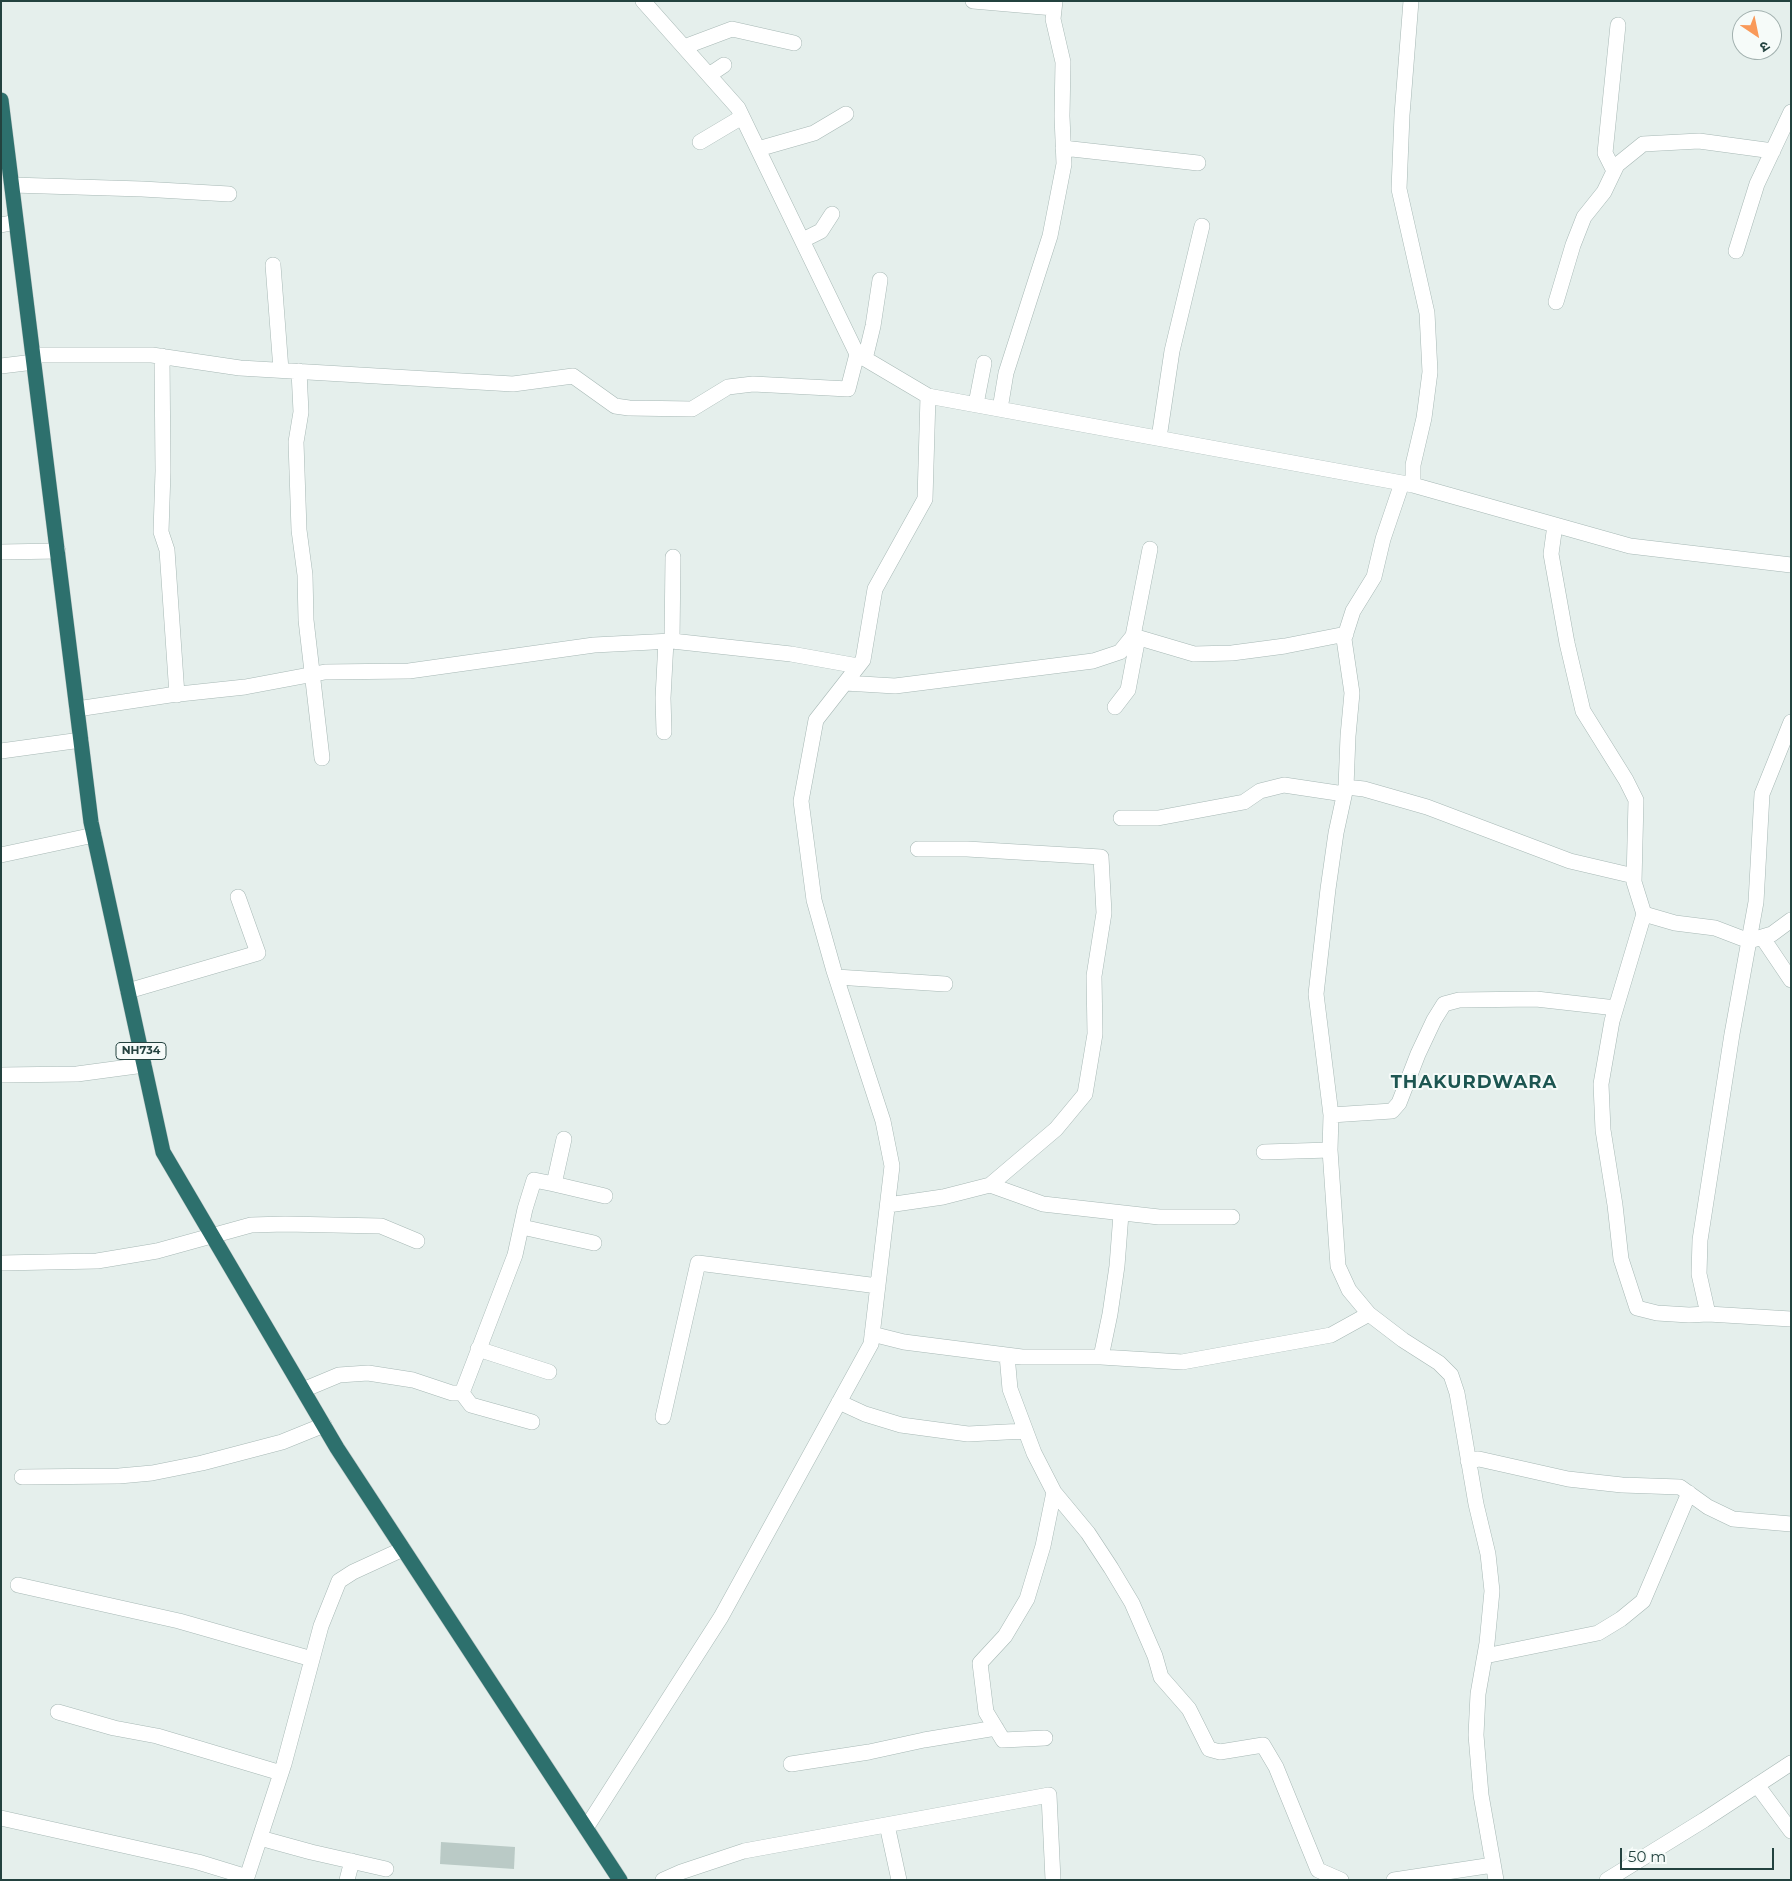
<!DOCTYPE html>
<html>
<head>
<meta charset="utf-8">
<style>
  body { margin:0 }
  #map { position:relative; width:1792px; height:1881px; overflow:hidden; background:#e5efec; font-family:Montserrat,"Noto Sans Devanagari",sans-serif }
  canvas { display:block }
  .frame { position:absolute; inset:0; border:2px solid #23423f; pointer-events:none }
  .north { position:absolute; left:1732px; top:10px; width:50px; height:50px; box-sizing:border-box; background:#f6fbf9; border:1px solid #a2b1af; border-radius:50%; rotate:146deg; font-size:14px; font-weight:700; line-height:20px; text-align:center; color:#23423f }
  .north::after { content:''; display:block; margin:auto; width:18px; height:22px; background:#f99959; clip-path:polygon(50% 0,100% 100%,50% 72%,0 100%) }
  .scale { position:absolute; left:1620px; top:1848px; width:154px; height:22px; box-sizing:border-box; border:2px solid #23423f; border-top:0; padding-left:6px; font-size:15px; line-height:18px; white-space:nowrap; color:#23423f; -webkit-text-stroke:4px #f6fbf9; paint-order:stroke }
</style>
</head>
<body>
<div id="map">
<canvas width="1792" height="1881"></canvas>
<div class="frame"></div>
<div class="north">उ</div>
<div class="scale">50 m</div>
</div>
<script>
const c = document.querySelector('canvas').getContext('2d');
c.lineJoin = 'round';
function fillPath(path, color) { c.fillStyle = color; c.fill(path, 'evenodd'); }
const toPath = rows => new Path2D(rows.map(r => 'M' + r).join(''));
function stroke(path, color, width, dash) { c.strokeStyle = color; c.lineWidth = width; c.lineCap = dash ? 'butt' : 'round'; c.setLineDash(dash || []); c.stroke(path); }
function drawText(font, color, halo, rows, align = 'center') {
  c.font = font + ' Montserrat,sans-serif'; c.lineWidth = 4; c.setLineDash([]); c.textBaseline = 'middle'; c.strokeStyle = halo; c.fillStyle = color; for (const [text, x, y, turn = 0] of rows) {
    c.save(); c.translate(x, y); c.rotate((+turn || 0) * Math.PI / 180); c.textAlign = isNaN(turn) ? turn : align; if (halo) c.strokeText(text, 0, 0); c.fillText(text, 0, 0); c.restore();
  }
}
const building = toPath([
  [441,1842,515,1847,514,1869,440,1864]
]);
const minor = toPath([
  [643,1,738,108,857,354,928,396,1413,485,1630,546,1791,565],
  [973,1,1054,8],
  [1411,1,1402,115,1399,189,1427,313,1430,372,1424,418,1413,465,1413,485],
  [684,47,732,29,794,43],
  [709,75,724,65],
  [700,142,742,117],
  [1063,148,1198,163],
  [758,149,814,133,846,114],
  [1614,171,1605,153,1618,25],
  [12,185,142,189,229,194],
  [1,225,16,222],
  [803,240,821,231,832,214],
  [1736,251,1757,184,1791,112],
  [273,265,281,370],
  [1556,302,1573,245,1584,217,1604,192,1617,165,1643,144,1699,141,1773,151],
  [33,355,152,355,240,368,513,384,573,376,615,406,629,408,692,409,728,387,753,384,848,389,857,354],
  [162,356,163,471,161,532,167,550,177,695],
  [865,359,873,326,880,280],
  [1,366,34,362],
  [299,371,301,412,296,442,299,530,305,575,306,620,322,758],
  [976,404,984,363],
  [1000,409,1006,373,1050,236,1064,164,1062,116,1063,62,1053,19,1055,1],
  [1159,438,1172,351,1202,226],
  [1402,483,1383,539,1374,577,1353,611,1344,639,1352,693,1348,736,1346,787,1364,789,1427,807,1570,861,1634,876],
  [1555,525,1551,554,1567,643,1583,711,1626,780,1636,800,1634,882,1644,914,1612,1021,1601,1084,1603,1130,1615,1205,1621,1259,1637,1308,1657,1313,1689,1315,1708,1314],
  [1,552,58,551],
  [1133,636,1194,654,1232,653,1285,646,1346,634],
  [672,641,673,557],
  [845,683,895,686,1093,661,1120,652,1133,636,1150,549],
  [1115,707,1128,690,1138,637],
  [77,709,170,695,245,687,325,672,409,671,594,645,672,641,791,654,858,666],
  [1791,722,1762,794,1756,902,1732,1034,1700,1240,1699,1274,1708,1314,1791,1319],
  [664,732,663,698,666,641],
  [1,751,81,740],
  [1121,818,1158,818,1244,802,1260,791,1284,785,1344,794],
  [1,855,94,835],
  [1644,914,1675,923,1715,928,1749,941,1772,934,1791,920],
  [1762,937,1791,980],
  [836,977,945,984],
  [128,991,258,953,238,897],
  [1,1075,77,1074,144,1065],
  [1331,1115,1316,994,1328,889,1336,833,1346,787],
  [1330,1150,1338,1266,1349,1290,1369,1314,1403,1340,1439,1363,1451,1375,1457,1393,1476,1504,1488,1554,1492,1591,1487,1643,1478,1694,1476,1735,1481,1795,1496,1880],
  [1264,1152,1330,1150,1331,1115,1392,1111,1399,1103,1418,1054,1434,1020,1444,1004,1459,1000,1536,999,1616,1008],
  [554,1184,605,1196],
  [990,1185,1043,1204,1159,1217,1232,1217],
  [888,1205,943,1197,990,1185,1056,1129,1085,1094,1095,1034,1094,976,1104,913,1101,857,967,849,918,849],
  [522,1227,594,1243],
  [1,1263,97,1261,157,1251,251,1225,285,1224,381,1226,417,1241],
  [872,1334,904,1342,1022,1357,1101,1357,1182,1362,1331,1335,1369,1314],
  [478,1349,549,1372],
  [1007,1355,1010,1389,1034,1453,1054,1492,1088,1533,1111,1568,1132,1603,1155,1656,1161,1677,1189,1709,1209,1749,1220,1752,1263,1745,1276,1767,1318,1870,1341,1880],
  [1101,1357,1110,1314,1117,1266,1121,1214],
  [303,1390,339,1375,368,1373,413,1380,452,1393,462,1393,515,1255,525,1209,534,1180,554,1184,564,1139],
  [462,1393,471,1405,532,1422],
  [839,1402,865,1414,901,1425,968,1434,1025,1431],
  [663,1417,698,1263,878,1286],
  [1468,1461,1479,1459,1568,1479,1622,1485,1680,1487,1708,1507,1733,1519,1791,1524],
  [22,1477,119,1476,152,1473,202,1463,282,1442,324,1425],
  [18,1585,179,1621,312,1659],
  [1485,1656,1598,1633,1621,1619,1643,1601,1689,1493],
  [58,1712,114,1728,157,1736,281,1773],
  [1045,1738,1003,1740,986,1712,980,1663,1005,1636,1027,1599,1043,1546,1054,1492],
  [791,1764,869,1752,924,1740,996,1728],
  [1757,1785,1791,1831],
  [1,1818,198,1862,247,1877],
  [887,1825,899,1880],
  [586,1828,721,1617,871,1344,892,1166,883,1121,834,971,814,900,801,801,816,720,863,660,875,589,925,499,928,396],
  [260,1838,311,1852,386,1869],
  [246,1880,284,1764,321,1626,339,1581,353,1572,403,1549],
  [347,1880,352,1861],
  [663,1880,681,1872,744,1851,1049,1795,1053,1880],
  [1394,1880,1493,1865],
  [1607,1880,1704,1820,1791,1763]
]);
const highway = toPath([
  [1,100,91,822,163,1152,337,1448,620,1880]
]);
const shields = [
  [141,1051,50]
];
const shieldNames = [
  ["NH734",141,1051]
];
const districtNames = [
  ["THAKURDWARA",1474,1083]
];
fillPath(building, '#bacac6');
stroke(minor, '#a7b8b5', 16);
stroke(highway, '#c1cac9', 16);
stroke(minor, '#fff', 15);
stroke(highway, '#2d706d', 15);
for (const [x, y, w] of shields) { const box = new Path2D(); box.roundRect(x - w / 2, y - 8.5, w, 17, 4); c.fillStyle = '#f6fbf9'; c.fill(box); stroke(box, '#23423f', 1); }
drawText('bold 11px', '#23423f', null, shieldNames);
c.letterSpacing = '1px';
drawText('bold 18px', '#1d5651', '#f6fbf9', districtNames);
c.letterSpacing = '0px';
</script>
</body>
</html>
